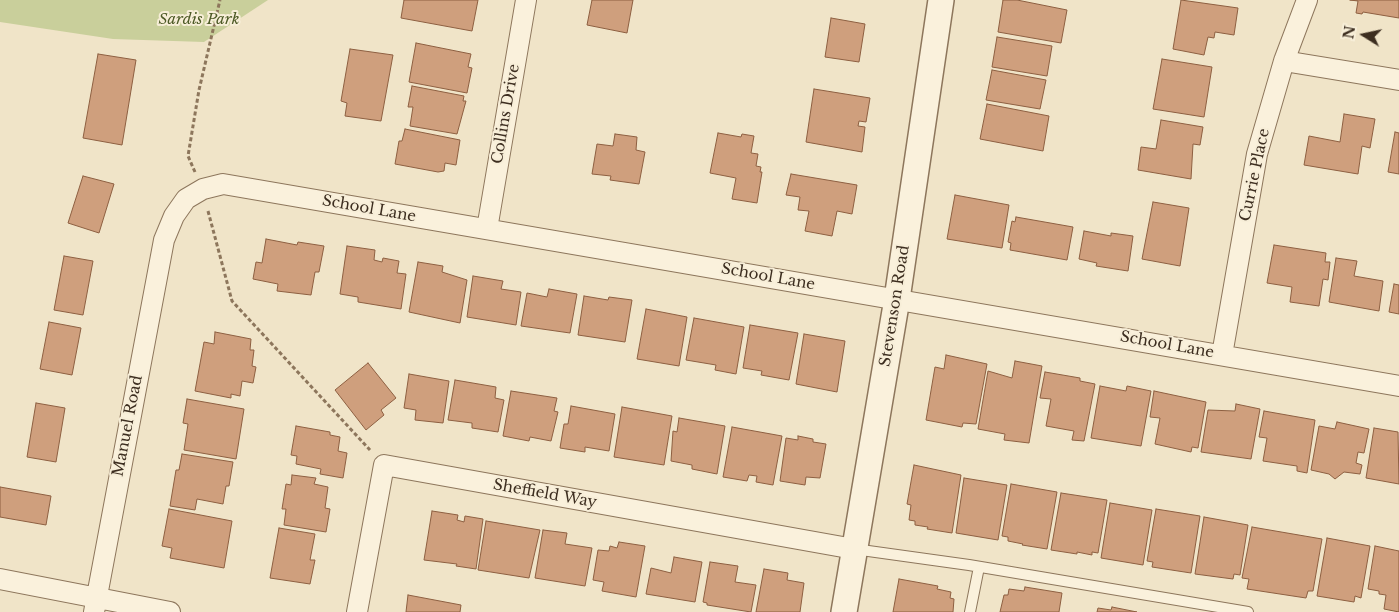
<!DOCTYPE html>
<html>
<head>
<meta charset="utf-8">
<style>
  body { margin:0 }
  #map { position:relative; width:1399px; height:612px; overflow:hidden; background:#f0e4c8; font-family:"Libre Baskerville",serif }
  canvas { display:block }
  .north { position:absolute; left:1339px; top:10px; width:50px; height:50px; -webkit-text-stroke:4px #f7eed8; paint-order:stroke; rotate:280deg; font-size:14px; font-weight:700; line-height:20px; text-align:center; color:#3d2e20 }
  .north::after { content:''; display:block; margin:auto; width:18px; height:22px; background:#3d2e20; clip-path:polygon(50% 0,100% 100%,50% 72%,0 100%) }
</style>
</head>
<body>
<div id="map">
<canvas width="1399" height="612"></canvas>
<div class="north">N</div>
</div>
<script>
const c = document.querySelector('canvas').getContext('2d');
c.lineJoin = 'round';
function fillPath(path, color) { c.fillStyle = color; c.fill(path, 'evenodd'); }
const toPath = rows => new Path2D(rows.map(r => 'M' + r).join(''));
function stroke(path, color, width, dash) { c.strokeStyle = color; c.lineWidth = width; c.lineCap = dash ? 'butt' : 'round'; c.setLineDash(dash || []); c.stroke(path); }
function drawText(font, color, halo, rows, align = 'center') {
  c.font = font + ' "Libre Baskerville",serif'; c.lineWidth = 4; c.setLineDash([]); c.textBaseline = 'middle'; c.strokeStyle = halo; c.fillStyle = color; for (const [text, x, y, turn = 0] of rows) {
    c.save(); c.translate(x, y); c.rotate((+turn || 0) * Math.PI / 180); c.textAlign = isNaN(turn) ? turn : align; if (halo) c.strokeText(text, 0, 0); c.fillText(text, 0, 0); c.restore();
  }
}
const green = toPath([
  [0,0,268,0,204,42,113,39,0,22]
]);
const building = toPath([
  [404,0,478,0,472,31,401,18,404,0],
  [592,0,633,0,627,33,587,25,592,0],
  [1003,0,1017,0,1067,10,1061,43,998,32,1003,0],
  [1181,0,1238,8,1234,35,1215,32,1214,38,1208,37,1204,55,1173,49,1181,0],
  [1350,0,1399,0,1399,18,1363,12,1362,14,1356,13,1358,1,1350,0],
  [831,18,865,24,859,62,825,57,831,18],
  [997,37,1052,46,1047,76,992,67,997,37],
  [416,43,471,54,468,67,472,68,467,93,409,82,416,43],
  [350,49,393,55,381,121,345,116,347,103,341,101,350,49],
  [98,54,136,60,122,145,83,138,98,54],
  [1162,59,1212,67,1204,117,1153,109,1162,59],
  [992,70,1046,80,1040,109,986,100,992,70],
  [412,86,464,96,463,101,466,101,457,134,410,126,413,107,408,107,412,86],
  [814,89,870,98,866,122,859,121,858,126,865,127,862,152,806,142,814,89],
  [987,104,1049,116,1043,151,980,139,987,104],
  [1344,114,1375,119,1370,148,1362,146,1358,174,1304,165,1309,136,1340,142,1344,114],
  [1161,120,1203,127,1200,145,1193,144,1191,179,1138,170,1141,147,1156,149,1161,120],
  [405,129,460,140,456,165,445,163,444,171,438,172,395,164,399,141,402,141,405,129],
  [1395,132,1399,133,1399,174,1388,172,1395,132],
  [718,133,741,137,742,134,754,136,751,153,758,154,756,166,761,167,760,172,762,172,757,203,732,199,736,178,710,173,718,133],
  [615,134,637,137,636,150,645,152,639,184,610,180,611,176,592,174,597,144,613,146,615,134],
  [791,174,857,185,852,214,837,211,832,236,805,231,809,211,798,210,800,197,786,195,791,174],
  [83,176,114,184,99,233,68,223,83,176],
  [955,195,1009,205,1002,248,947,239,955,195],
  [1153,202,1189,208,1180,266,1142,259,1153,202],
  [1016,217,1073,227,1067,260,1010,250,1011,243,1008,242,1012,221,1015,222,1016,217],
  [1084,231,1111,236,1111,233,1133,236,1128,271,1096,266,1097,263,1079,259,1084,231],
  [266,239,297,245,298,242,324,246,319,272,315,272,311,295,277,291,278,284,253,279,256,262,262,263,266,239],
  [1274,245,1326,253,1325,262,1330,262,1328,280,1323,279,1319,306,1290,302,1292,287,1267,283,1274,245],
  [347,246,375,250,374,260,382,262,383,258,399,261,397,273,406,274,401,309,358,302,358,297,340,294,347,246],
  [64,256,93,261,83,315,54,310,64,256],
  [1336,258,1357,261,1354,276,1383,281,1379,311,1329,302,1336,258],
  [418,262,443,266,442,272,467,280,460,323,409,312,418,262],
  [473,276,503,281,501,289,521,292,516,325,467,317,473,276],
  [1394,284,1399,285,1399,314,1389,312,1394,284],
  [549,289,577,294,570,333,521,326,527,293,547,297,549,289],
  [584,296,608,300,609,297,632,300,625,342,578,335,584,296],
  [646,309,687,317,679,366,637,359,646,309],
  [694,318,744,327,736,374,715,370,716,365,686,360,694,318],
  [49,322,81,328,72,375,40,369,49,322],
  [750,325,798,333,789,380,761,375,762,371,743,368,750,325],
  [215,332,251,339,250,350,254,350,252,366,256,367,253,383,242,381,240,396,231,394,231,398,195,391,204,342,214,344,215,332],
  [804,334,845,341,837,392,796,384,804,334],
  [946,355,987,364,976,424,963,423,962,427,926,420,935,367,944,369,946,355],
  [1015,361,1042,366,1029,443,1004,440,1005,434,978,429,988,371,1012,378,1015,361],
  [368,363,396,398,381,410,384,415,366,430,335,390,368,363],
  [1045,372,1080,378,1080,381,1095,384,1084,441,1072,440,1074,431,1046,426,1051,399,1040,398,1045,372],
  [409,374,449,381,443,423,415,420,416,410,404,408,409,374],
  [455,380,496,387,495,398,504,400,498,432,472,428,472,423,448,420,455,380],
  [1100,386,1126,391,1127,386,1151,391,1141,446,1091,438,1100,386],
  [511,391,557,398,554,411,558,412,551,441,530,437,529,441,503,436,511,391],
  [1154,391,1206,402,1198,448,1192,447,1191,452,1155,444,1160,418,1150,417,1154,391],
  [187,399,244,409,236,459,184,450,188,424,183,423,187,399],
  [36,403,65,408,56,462,27,457,36,403],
  [1236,404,1260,409,1251,459,1201,452,1208,410,1235,411,1236,404],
  [571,406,615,414,609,451,585,447,585,452,560,448,564,424,568,424,571,406],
  [622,407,672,416,664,465,614,457,622,407],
  [1264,411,1315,420,1307,473,1297,471,1297,466,1263,461,1267,438,1259,437,1264,411],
  [679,418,725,426,717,474,692,469,692,465,671,461,673,431,677,432,679,418],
  [1337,422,1369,429,1364,453,1358,452,1356,463,1362,465,1360,474,1344,472,1335,479,1329,474,1311,470,1319,426,1335,429,1337,422],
  [296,426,330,432,330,435,340,437,338,451,347,453,343,478,320,474,321,469,296,464,297,456,291,455,296,426],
  [732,427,782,436,773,485,756,482,757,476,749,475,747,481,723,477,732,427],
  [1374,428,1398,432,1399,484,1366,478,1374,428],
  [798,436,813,439,813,442,826,444,820,478,806,477,805,485,780,481,786,438,798,440,798,436],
  [182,454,233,462,229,486,226,486,223,504,197,499,195,510,170,506,176,470,179,470,182,454],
  [914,465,961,475,952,533,927,529,928,527,915,525,915,521,909,520,911,505,907,504,914,465],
  [292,475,316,478,314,484,328,487,325,508,330,509,326,532,284,525,286,509,282,509,286,484,291,485,292,475],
  [964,478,1007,485,998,540,956,533,964,478],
  [1011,484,1057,492,1047,549,1022,545,1023,544,1008,541,1008,537,1002,536,1011,484],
  [0,487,51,496,46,525,0,517,0,487],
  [1061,493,1107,500,1098,553,1092,552,1092,555,1077,552,1077,554,1051,550,1061,493],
  [1110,503,1152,510,1143,565,1101,558,1110,503],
  [169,509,232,521,224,568,170,558,172,548,162,546,169,509],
  [1156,509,1200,516,1191,573,1152,567,1153,562,1147,561,1156,509],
  [432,511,458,515,457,520,464,522,465,516,483,519,476,569,456,566,457,564,424,560,432,511],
  [1204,517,1248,525,1240,575,1234,574,1233,579,1195,574,1204,517],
  [486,521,540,530,529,578,478,570,486,521],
  [1252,527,1322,539,1313,591,1308,591,1306,598,1247,589,1249,579,1242,578,1252,527],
  [279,528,315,534,310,560,315,560,310,584,270,578,279,528],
  [543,530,567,533,565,544,592,548,585,586,535,578,543,530],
  [1327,538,1370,546,1361,598,1355,596,1354,602,1317,596,1327,538],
  [619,542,645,546,636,597,602,591,604,582,593,580,598,550,609,551,610,546,617,548,619,542],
  [1375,546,1399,551,1399,612,1384,609,1386,595,1379,594,1379,591,1368,589,1375,546],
  [674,557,702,562,695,602,646,594,651,568,671,573,674,557],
  [710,562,738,566,735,582,756,585,751,612,707,605,707,603,703,602,710,562],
  [764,569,788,573,787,580,804,583,800,612,756,612,764,569],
  [899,579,938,586,937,589,951,592,950,598,954,599,953,612,893,612,899,579],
  [1025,587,1062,593,1059,612,1000,612,1004,595,1008,595,1009,589,1024,591,1025,587],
  [408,595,461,605,460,612,406,612,408,595],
  [1112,607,1137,612,1097,612,1098,608,1111,610,1112,607]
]);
const path = toPath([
  [195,172,188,156,199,90,220,0],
  [208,211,232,301,370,450]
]);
const service = toPath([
  [854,549,969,565,1248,612],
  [970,612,979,567]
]);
const minor = toPath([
  [1284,61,1399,80],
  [487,229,526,0],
  [1222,355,1257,154,1284,61,1307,0],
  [0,579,170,612],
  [94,612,164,240,174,216,186,199,203,189,223,184,1399,386],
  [357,612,384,465,854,549]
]);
const tertiary = toPath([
  [844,612,897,299,941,0]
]);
const parkNames = [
  ["Sardis Park",199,20]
];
const streetNames = [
  ["Collins Drive",506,114,-80],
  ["Currie Place",1255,175,-78],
  ["School Lane",369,209,10],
  ["School Lane",768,277,10],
  ["Stevenson Road",895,306,-81],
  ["School Lane",1167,345,10],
  ["Manuel Road",128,426,-79],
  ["Sheffield Way",545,494,10]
];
fillPath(green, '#c9cf9b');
fillPath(building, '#cf9f7d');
stroke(building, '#8d5f41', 1);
stroke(service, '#8d765c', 12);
stroke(minor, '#8d765c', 22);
stroke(tertiary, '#8d765c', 28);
stroke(path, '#8d765c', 3, [4, 2.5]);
stroke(service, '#faf1dc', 10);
stroke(minor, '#faf1dc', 20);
stroke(tertiary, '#faf1dc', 25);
drawText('italic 15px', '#4d5a26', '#f7eed8', parkNames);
drawText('15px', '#3d2e20', '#f7eed8', streetNames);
</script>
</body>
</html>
